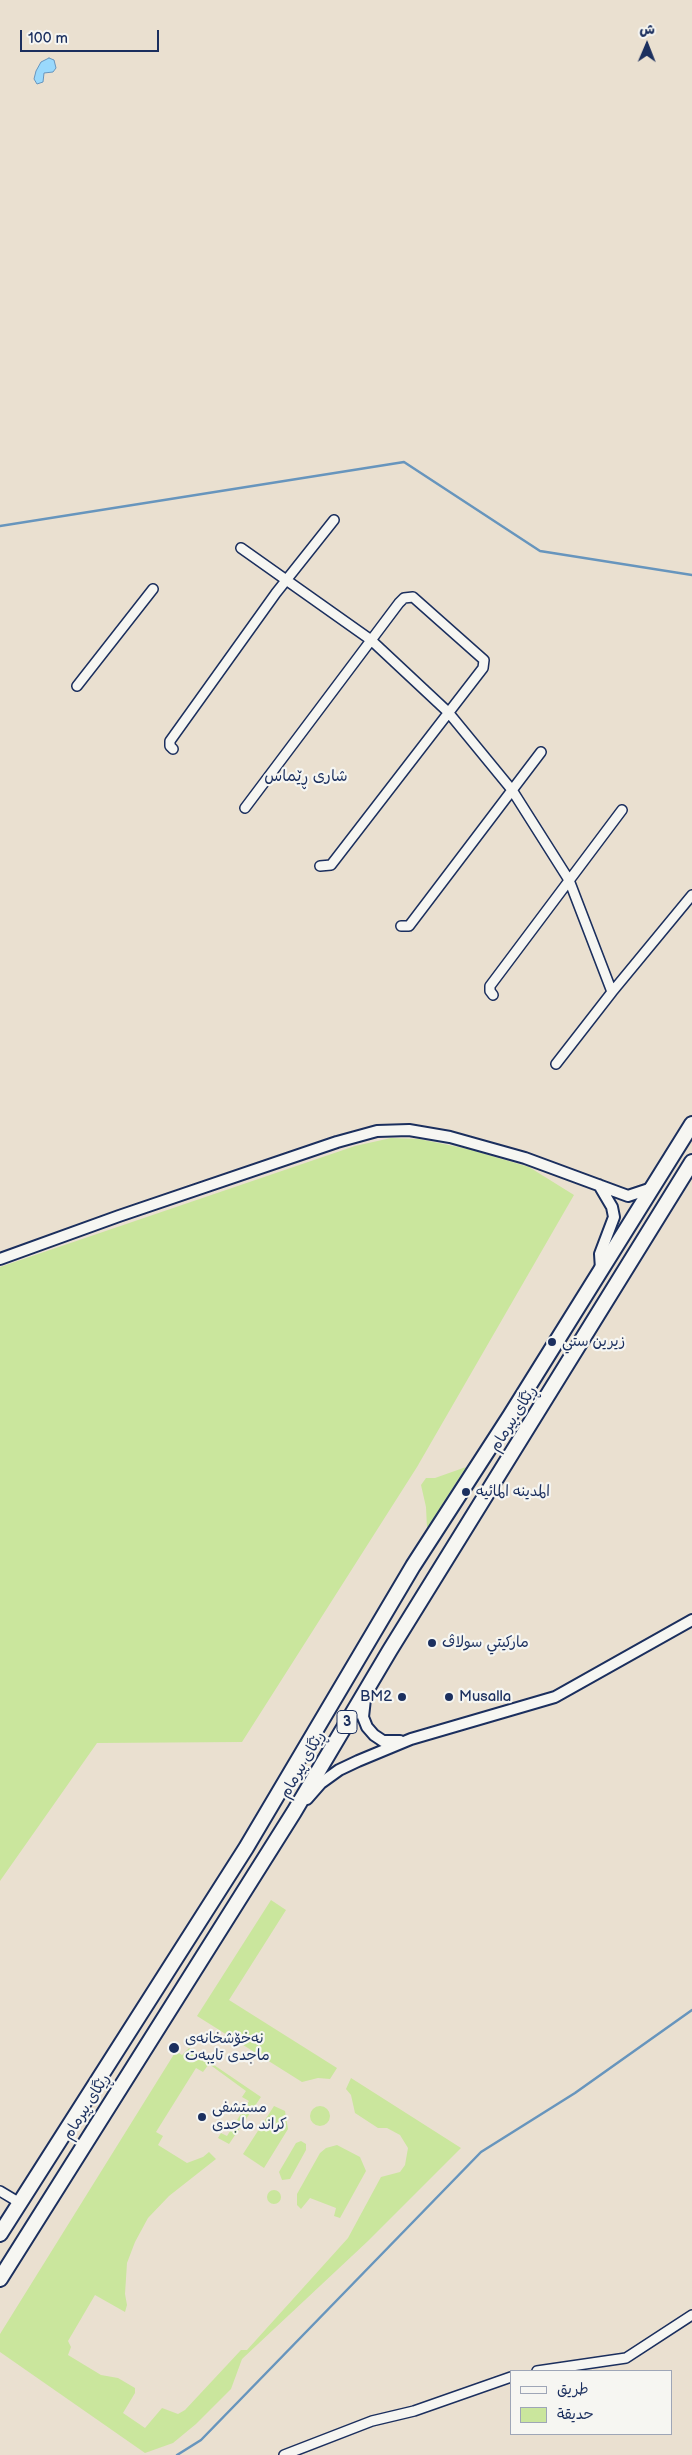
<!DOCTYPE html>
<html>
<head>
<meta charset="utf-8">
<style>
  body { margin:0 }
  #map { position:relative; width:692px; height:2455px; overflow:hidden; background:#eae0d0; font-family:"Balsamiq Sans","Playpen Sans Arabic",sans-serif }
  canvas { display:block }
  .legend { position:absolute; left:510px; top:2370px; width:162px; height:65px; box-sizing:border-box; background:#f6f6f2; border:1px solid #9ea6b7; margin:0; padding:6px 9px; list-style:none; font-size:15px; color:#1b2f5e }
  .legend li { display:flex; align-items:center; gap:10px; height:25px }
  .legend b { width:25px; border:1px solid #9ea6b7 }
  .north { position:absolute; left:622px; top:20px; width:50px; height:50px; -webkit-text-stroke:4px #f6f6f2; paint-order:stroke; rotate:1deg; font-size:14px; font-weight:700; line-height:20px; text-align:center; color:#1b2f5e }
  .north::after { content:''; display:block; margin:auto; width:18px; height:22px; background:#1b2f5e; clip-path:polygon(50% 0,100% 100%,50% 72%,0 100%) }
  .scale { position:absolute; left:20px; top:30px; width:139px; height:22px; box-sizing:border-box; border:2px solid #1b2f5e; border-top:0; padding-left:6px; font-size:15px; line-height:18px; white-space:nowrap; color:#1b2f5e; -webkit-text-stroke:4px #f6f6f2; paint-order:stroke }
</style>
</head>
<body>
<div id="map">
<canvas width="692" height="2455"></canvas>
<ul class="legend">
<li><b style="height:6px;background:#f6f6f2"></b>طريق</li>
<li><b style="height:14px;background:#cae69d"></b>حديقة</li>
</ul>
<div class="north">ش</div>
<div class="scale">100 m</div>
</div>
<script>
const c = document.querySelector('canvas').getContext('2d');
c.lineJoin = 'round';
function fillPath(path, color) { c.fillStyle = color; c.fill(path, 'evenodd'); }
const toPath = rows => new Path2D(rows.map(r => 'M' + r).join(''));
function stroke(path, color, width, dash) { c.strokeStyle = color; c.lineWidth = width; c.lineCap = dash ? 'butt' : 'round'; c.setLineDash(dash || []); c.stroke(path); }
function drawText(font, color, halo, rows, align = 'center') {
  c.font = font + ' "Balsamiq Sans","Playpen Sans Arabic",sans-serif'; c.lineWidth = 4.5; c.setLineDash([]); c.textBaseline = 'middle'; c.strokeStyle = halo; c.fillStyle = color; for (const [text, x, y, turn = 0] of rows) {
    c.save(); c.translate(x, y); c.rotate((+turn || 0) * Math.PI / 180); c.textAlign = isNaN(turn) ? turn : align; if (halo) c.strokeText(text, 0, 0); c.fillText(text, 0, 0); c.restore();
  }
}
const green = toPath([
  [391,1138,419,1139,468,1149,529,1167,574,1195,417,1467,242,1742,97,1743,0,1881,0,1267,355,1146],
  [466,1467,427,1528,426,1507,421,1485,426,1478,435,1478],
  [271,1900,286,1910,229,2000,337,2068,330,2079,318,2078,302,2082,197,2016],
  [189,2048,261,2097,229,2144,218,2138,221,2133,227,2136,249,2101,242,2097,246,2091,209,2064,203,2072,196,2068,156,2132,163,2136,158,2145,187,2163,203,2157,209,2152,216,2159,169,2196,148,2218,135,2242,127,2263,125,2294,127,2305,125,2312,95,2295,68,2341,71,2347,68,2355,101,2375,118,2378,135,2388,135,2393,123,2413,145,2428,162,2408,178,2414,185,2410,241,2350,247,2350,348,2238,381,2177,400,2172,405,2165,408,2148,400,2135,387,2128,378,2128,355,2113,351,2095,346,2089,351,2078,461,2148,368,2241,242,2359,231,2389,196,2424,173,2443,145,2453,0,2352,0,2334,176,2051,182,2055],
  [274,2106,285,2111,288,2129,264,2168,243,2154],
  '310 2116a10 10 0 1 1 20 0a10 10 0 1 1-20 0Z',
  [301,2141,306,2144,306,2150,290,2179,282,2180,279,2172,296,2143],
  [337,2145,360,2157,366,2171,340,2218,334,2216,336,2208,310,2198,301,2209,297,2205,297,2194,320,2153,326,2148],
  '267 2197a7 7 0 1 1 14 0a7 7 0 1 1-14 0Z'
]);
const water = toPath([
  [49,58,54,60,56,68,53,72,44,73,43,82,37,84,34,79,36,71,41,62,49,58]
]);
const stream = toPath([
  [0,526,404,462,540,551,692,575],
  [177,2455,201,2440,481,2152,575,2093,692,2010]
]);
const minor = toPath([
  [241,548,371,640,448,712,512,790,569,880,612,992,556,1064],
  [77,686,153,589],
  [173,749,170,746,170,741,276,593,334,520],
  [245,808,399,603,404,598,413,597,484,660,483,668,331,865,320,866],
  [401,926,409,926,541,752],
  [612,992,692,895],
  [493,995,490,991,490,986,622,810],
  [0,2191,20,2203],
  [537,2371,626,2358,692,2315],
  [284,2455,372,2421,414,2411,511,2377]
]);
const tertiary = toPath([
  [599,1185,612,1207,614,1217,600,1254,601,1269],
  [0,1259,119,1216,337,1142,377,1131,409,1130,450,1137,525,1158,628,1196,652,1188],
  [365,1699,363,1717,367,1727,374,1735,383,1741,400,1741],
  [307,1799,321,1783,339,1770,358,1761,411,1739,555,1697,692,1620]
]);
const trunk = toPath([
  [0,2234,246,1848,413,1566,510,1416,692,1124],
  [0,2279,294,1812,390,1650,692,1162]
]);
const markers = [
  [552,1342,5,"#1b2f5e"],
  [466,1492,5,"#1b2f5e"],
  [432,1643,5,"#1b2f5e"],
  [402,1697,5,"#1b2f5e"],
  [449,1697,5,"#1b2f5e"],
  [174,2048,6,"#1b2f5e"],
  [202,2117,5,"#1b2f5e"]
];
const shields = [
  [347,1722,20]
];
const shieldNames = [
  ["3",347,1722]
];
const poiNames = [
  ["زيرين ستي",562,1342],
  ["المدينه المائيه",476,1492],
  ["ماركيتي سولاڤ",442,1643],
  ["BM2",392,1697,"right"],
  ["Musalla",459,1697],
  ["نەخۆشخانەی",185,2039],
  ["ماجدی تایبەت",185,2056],
  ["مستشفی",212,2108],
  ["کراند ماجدی",212,2125]
];
const streetNames = [
  ["ڕێگای پیرمام",514,1419,-58],
  ["ڕێگای پیرمام",303,1765,-60],
  ["ڕێگای پیرمام",87,2107,-58]
];
const neighbourhoodNames = [
  ["شاری ڕێماس",306,777]
];
fillPath(green, '#cae69d');
fillPath(water, '#9ad9fc');
stroke(water, '#6795bd', 1);
stroke(stream, '#6795bd', 2.5);
stroke(minor, '#1b2f5e', 12);
stroke(tertiary, '#1b2f5e', 14);
stroke(trunk, '#1b2f5e', 18);
stroke(minor, '#f6f6f2', 9);
stroke(tertiary, '#f6f6f2', 10);
stroke(trunk, '#f6f6f2', 14);
for (const [x, y, r, color] of markers) { const dot = new Path2D(); dot.arc(x, y, r, 0, 2 * Math.PI); c.fillStyle = color; c.fill(dot); stroke(dot, '#f6f6f2', 2); }
for (const [x, y, w] of shields) { const box = new Path2D(); box.roundRect(x - w / 2, y - 11.5, w, 23, 4); c.fillStyle = '#f6f6f2'; c.fill(box); stroke(box, '#1b2f5e', 1); }
drawText('bold 14px', '#1b2f5e', null, shieldNames);
drawText('15px', '#1b2f5e', '#f6f6f2', poiNames, 'left');
drawText('15px', '#1b2f5e', '#f6f6f2', streetNames);
drawText('16px', '#1b2f5e', '#f6f6f2', neighbourhoodNames);
</script>
</body>
</html>
